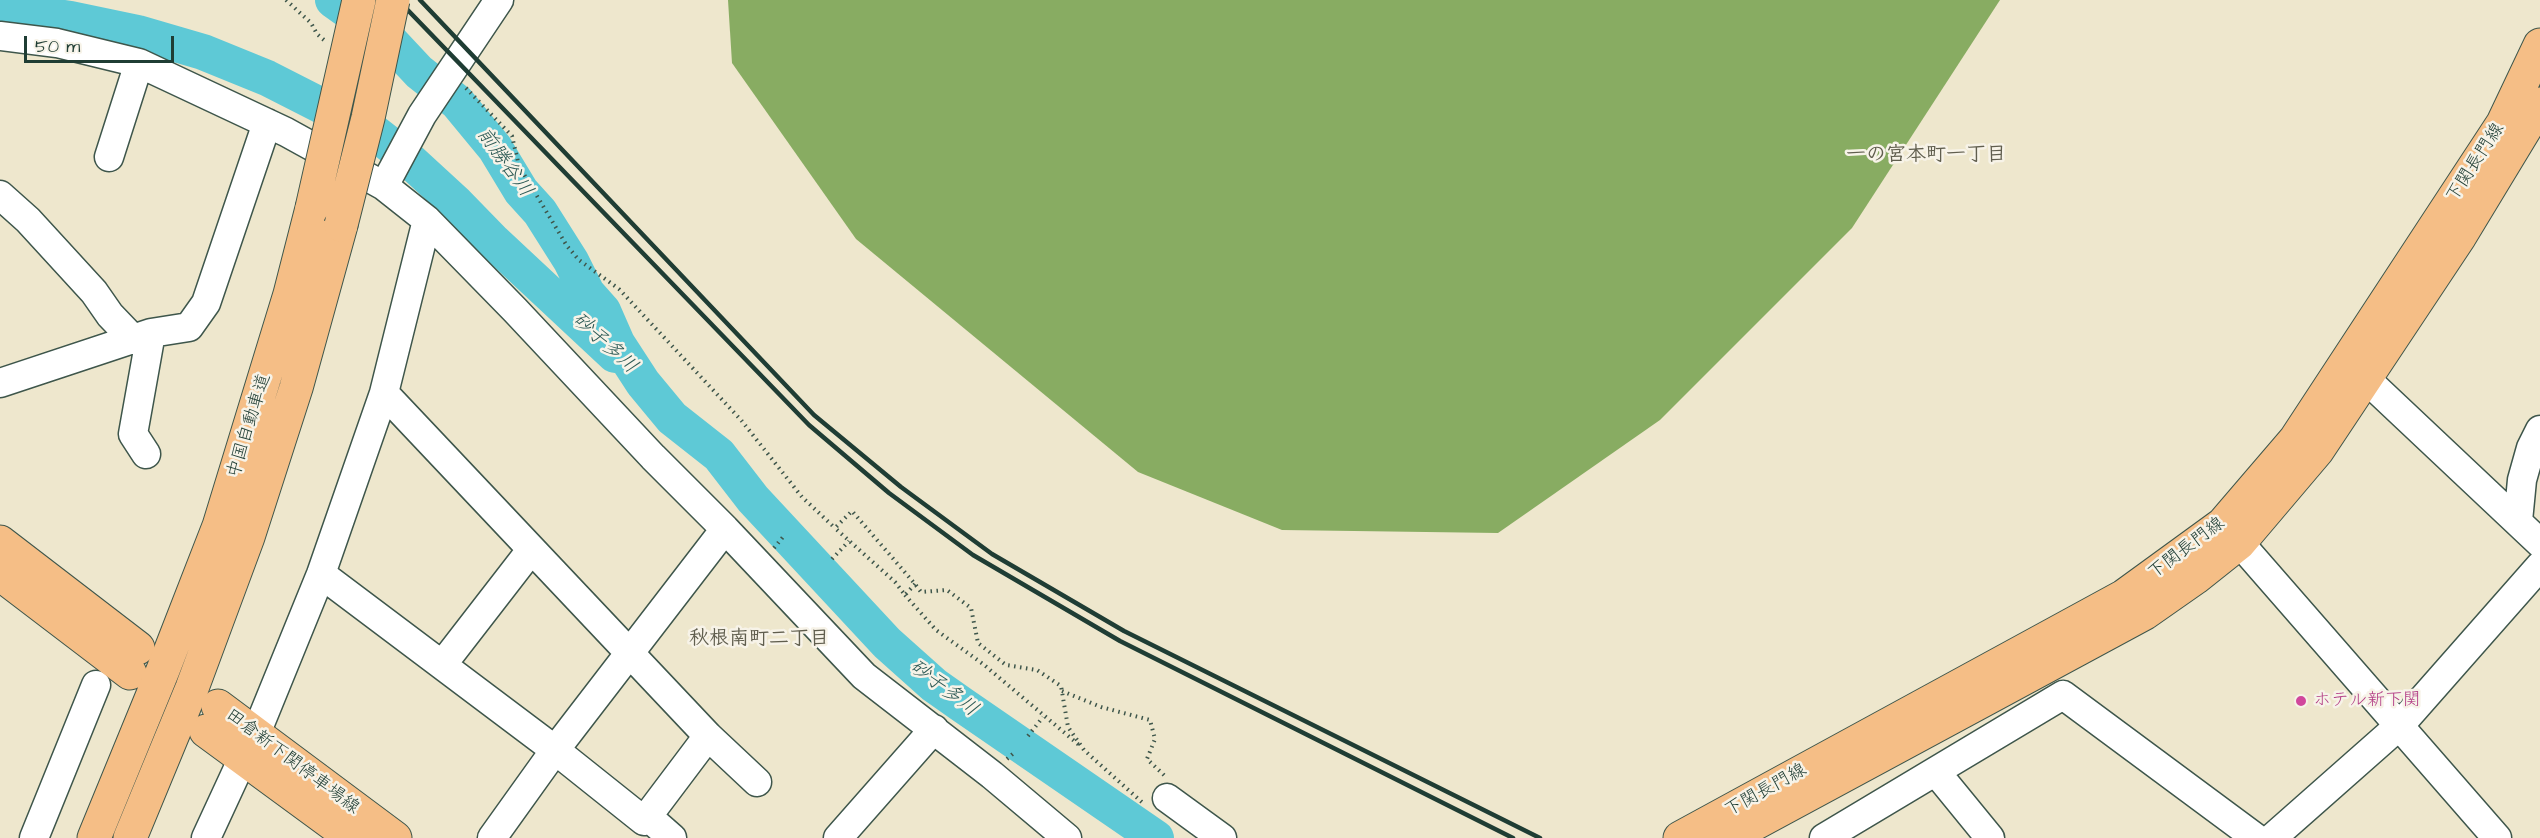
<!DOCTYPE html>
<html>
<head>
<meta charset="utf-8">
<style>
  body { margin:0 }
  #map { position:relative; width:2540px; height:838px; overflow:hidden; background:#eee7cd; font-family:"Architects Daughter",sans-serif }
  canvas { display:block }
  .scale { position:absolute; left:24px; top:36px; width:150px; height:27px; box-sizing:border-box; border:3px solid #1f3d34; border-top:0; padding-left:8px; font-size:18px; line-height:21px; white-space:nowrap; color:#1f3d34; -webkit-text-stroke:4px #f7f3e8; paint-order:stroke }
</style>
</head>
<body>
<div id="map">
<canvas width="2540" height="838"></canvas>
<div class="scale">50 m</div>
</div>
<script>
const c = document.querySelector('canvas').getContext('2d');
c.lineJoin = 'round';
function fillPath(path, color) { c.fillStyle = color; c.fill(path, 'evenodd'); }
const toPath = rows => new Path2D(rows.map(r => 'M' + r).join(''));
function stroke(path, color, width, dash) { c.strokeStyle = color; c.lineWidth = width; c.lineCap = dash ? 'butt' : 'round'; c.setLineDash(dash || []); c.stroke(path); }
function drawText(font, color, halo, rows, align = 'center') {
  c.font = font + ' "Architects Daughter","Klee One",sans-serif'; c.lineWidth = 5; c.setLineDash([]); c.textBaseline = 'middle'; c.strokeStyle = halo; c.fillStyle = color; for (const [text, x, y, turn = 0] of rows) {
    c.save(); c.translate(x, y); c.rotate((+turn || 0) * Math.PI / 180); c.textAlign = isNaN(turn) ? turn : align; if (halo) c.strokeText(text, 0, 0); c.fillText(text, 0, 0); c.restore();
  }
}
const forest = toPath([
  [728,0,2000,0,1852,228,1660,420,1498,533,1282,530,1138,472,856,239,732,63]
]);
const river = toPath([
  [333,0,389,40,419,72,457,102,495,148,521,191,540,212,571,261,587,293,603,311,617,343,643,383,672,418,719,455,753,499,887,643,934,685,961,704,1156,838],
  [0,9,71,19,138,33,203,52,267,78,375,133,407,158,456,203,494,242,615,355]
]);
const path = toPath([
  [286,0,311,23,317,34,324,40],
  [466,88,512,136,519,166,567,246,579,260,619,289,741,420,802,497,835,528],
  [774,548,783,537],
  [832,559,849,541],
  [915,584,905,595,895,582,835,528,852,511,915,584,921,592,947,590,971,608,978,643,1006,665,1037,670,1061,686,1068,727,1084,750,1145,805],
  [905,595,936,630,983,664,1079,745],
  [1062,691,1101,707,1150,720,1155,739,1147,759,1165,776],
  [1028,736,1043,717],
  [1007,759,1015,752]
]);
const minor = toPath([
  [0,36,57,43,139,63,286,132,384,186,427,220,515,310,653,457,725,529,864,676,992,775,1067,838],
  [109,157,139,63],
  [384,186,422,115,499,0],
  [0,195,28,220,94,292,110,315,134,340],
  [2350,364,2540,543],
  [0,383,151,333,189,327,206,303,267,123],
  [146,454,133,434,151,333],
  [2518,521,2522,480,2531,448,2540,430],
  [2224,525,2497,838],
  [321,574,555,750,644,821,708,736,384,393],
  [442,665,531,550],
  [255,736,321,574,384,393,427,220],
  [708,736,757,782],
  [1936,772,1990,838],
  [1167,798,1222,838],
  [647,816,672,838],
  [34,838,96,685],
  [206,838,243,758],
  [492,838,555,750,725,529],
  [838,838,934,729],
  [1824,838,2063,695,2256,838],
  [2272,838,2400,725,2540,566]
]);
const major = toPath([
  [0,542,138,648],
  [0,574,130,673],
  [218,706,395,838],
  [206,731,352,838],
  [1680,838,2124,596,2223,524,2295,440,2503,123,2540,45],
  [1728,838,2145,613,2195,578,2239,543,2317,451,2460,236,2540,104]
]);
const highway = toPath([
  [94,838,163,670,219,526,290,294,312,208],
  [130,838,192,688,248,537,296,388,341,225]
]);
const rail = toPath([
  [398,0,809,425,889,493,973,555,1120,641,1513,838],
  [420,0,814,415,901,487,992,554,1124,631,1540,838]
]);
const highwayBridge = toPath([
  [312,208,359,0],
  [341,225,368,118,393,0]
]);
const markers = [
  [2301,701,6,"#d1479c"]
];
const streetNames = [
  ["下関長門線",2476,163,-57],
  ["中国自動車道",250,426,-73],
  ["下関長門線",2187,549,-37],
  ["田倉新下関停車場線",292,762,37],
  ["下関長門線",1766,791,-29]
];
const hotelNames = [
  ["ホテル新下関",2313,701]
];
const neighbourhoodNames = [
  ["一の宮本町一丁目",1926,156],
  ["秋根南町二丁目",759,640]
];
const waterNames = [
  ["前勝谷川",504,163,54],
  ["砂子多川",604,344,42],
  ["砂子多川",943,689,37]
];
fillPath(forest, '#88ac62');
stroke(river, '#5ec9d6', 36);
stroke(minor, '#3e564b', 31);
stroke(major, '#3e564b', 35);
stroke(highway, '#3e564b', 35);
stroke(path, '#3e564b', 4, [1.5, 4.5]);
stroke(minor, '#fff', 28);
stroke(major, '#f5be86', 33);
stroke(highway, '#f5be86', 33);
stroke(rail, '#1f3d34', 4.5);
stroke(highwayBridge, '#3e564b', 35, []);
stroke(highwayBridge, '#f5be86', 33);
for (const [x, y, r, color] of markers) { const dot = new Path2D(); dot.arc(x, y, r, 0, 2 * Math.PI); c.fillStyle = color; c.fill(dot); stroke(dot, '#f7f3e8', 2); }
drawText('18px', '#1f3d34', '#f7f3e8', streetNames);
drawText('18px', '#b23c85', '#f7f3e8', hotelNames, 'left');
drawText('bold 20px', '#605e4e', '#f7f3e8', neighbourhoodNames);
drawText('italic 20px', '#2c5954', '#f7f3e8', waterNames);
</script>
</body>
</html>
